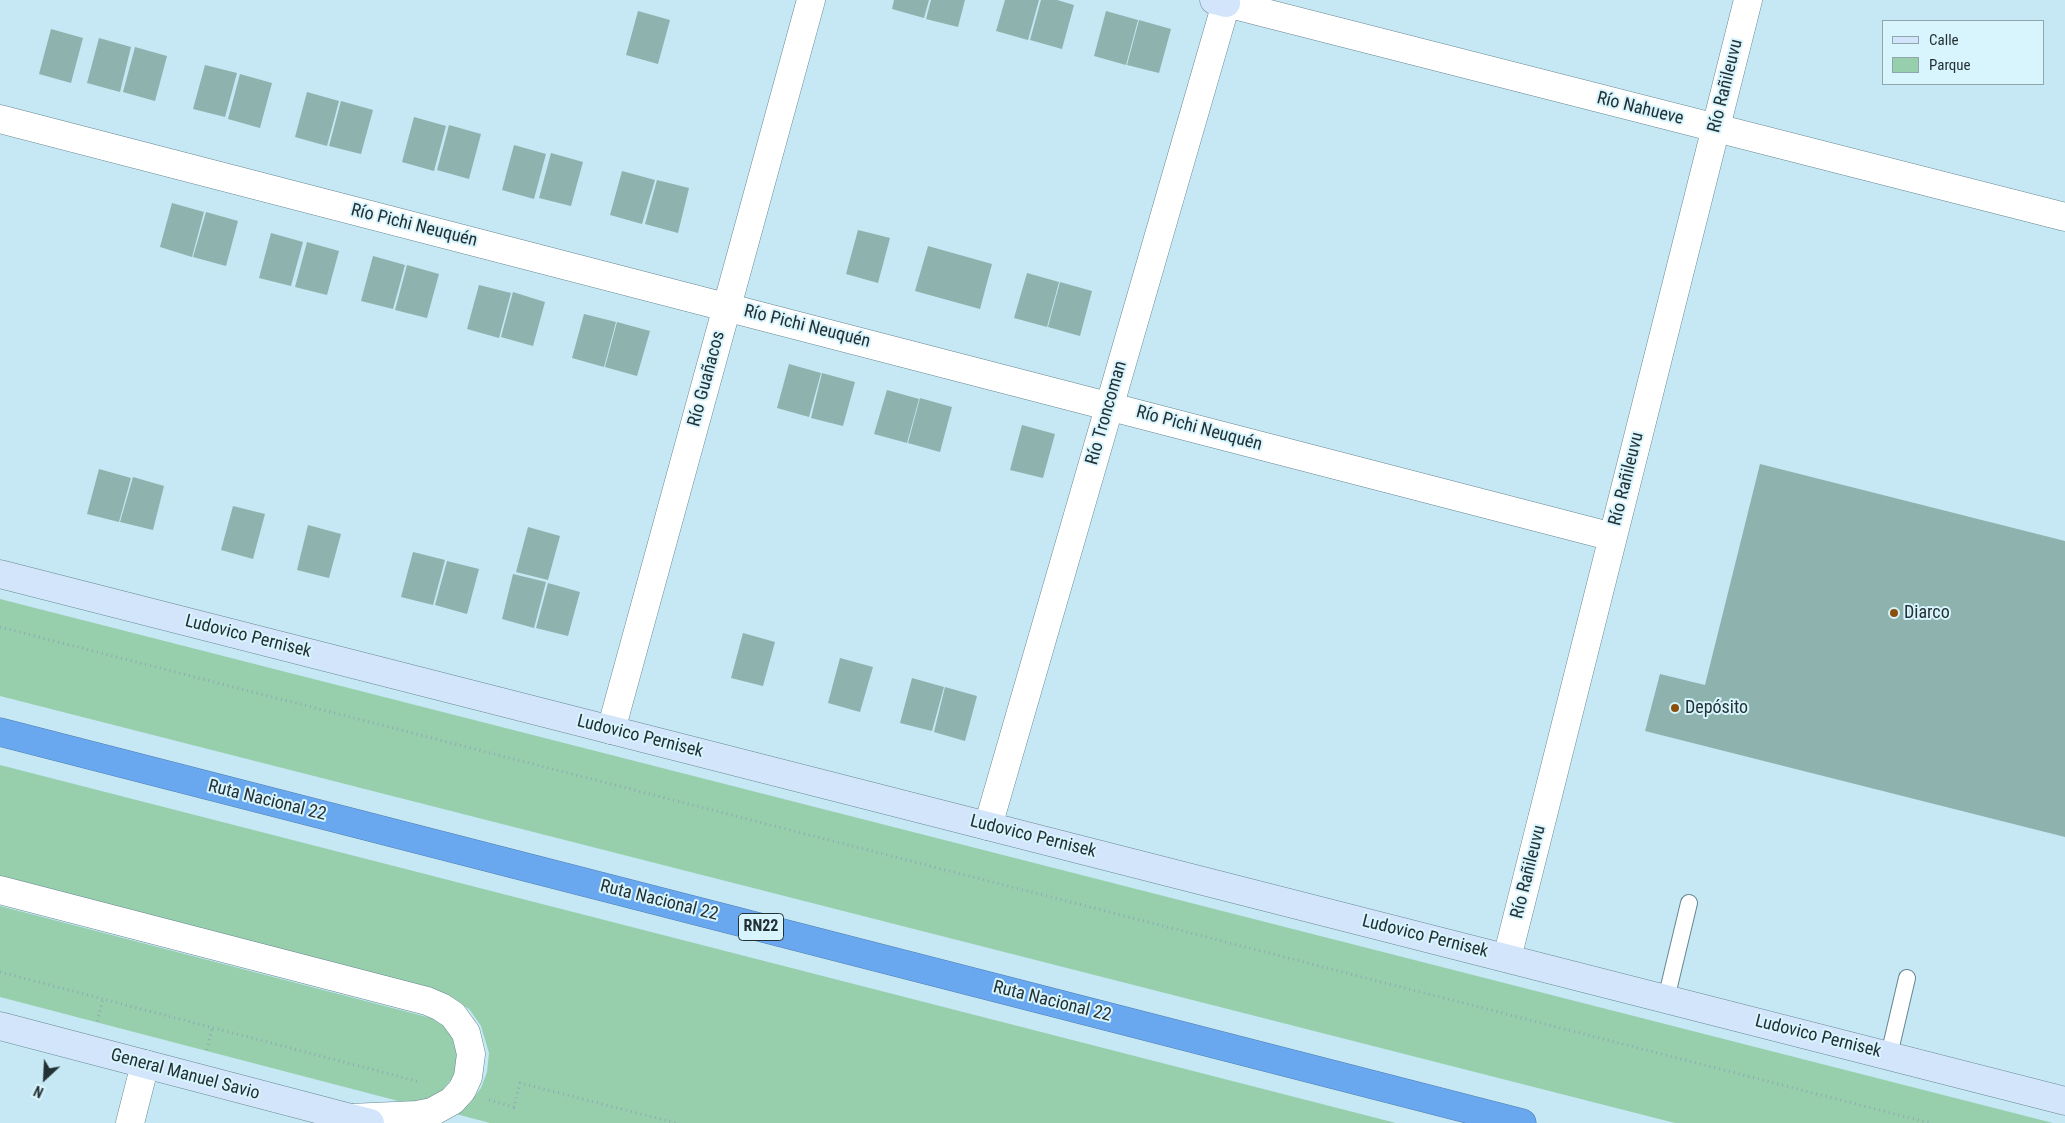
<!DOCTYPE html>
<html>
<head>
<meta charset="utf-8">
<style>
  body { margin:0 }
  #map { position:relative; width:2065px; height:1123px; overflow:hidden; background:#c5e8f4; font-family:"Roboto Condensed",sans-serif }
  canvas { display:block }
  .legend { position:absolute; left:1882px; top:20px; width:162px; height:65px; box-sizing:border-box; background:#d8f4fd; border:1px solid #90a6ad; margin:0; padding:6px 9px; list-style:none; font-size:15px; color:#233135 }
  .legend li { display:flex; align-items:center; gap:10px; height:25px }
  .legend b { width:25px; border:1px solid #90a6ad }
  .north { position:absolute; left:20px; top:1053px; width:50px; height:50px; -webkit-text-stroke:4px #d8f4fd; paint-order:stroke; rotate:205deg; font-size:14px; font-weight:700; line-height:20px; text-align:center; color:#233135 }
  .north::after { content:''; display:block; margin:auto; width:18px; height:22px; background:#233135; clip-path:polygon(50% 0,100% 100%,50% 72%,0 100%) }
</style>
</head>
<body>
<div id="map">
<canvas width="2065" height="1123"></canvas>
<ul class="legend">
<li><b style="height:6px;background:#d2e5fa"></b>Calle</li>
<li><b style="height:14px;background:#97cfac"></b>Parque</li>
</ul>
<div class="north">N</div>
</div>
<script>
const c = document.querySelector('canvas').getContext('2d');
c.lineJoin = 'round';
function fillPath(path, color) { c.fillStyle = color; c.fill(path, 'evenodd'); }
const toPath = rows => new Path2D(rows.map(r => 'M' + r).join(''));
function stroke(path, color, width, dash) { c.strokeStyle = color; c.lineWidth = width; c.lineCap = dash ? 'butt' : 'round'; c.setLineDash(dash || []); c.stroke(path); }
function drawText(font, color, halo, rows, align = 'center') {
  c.font = font + ' "Roboto Condensed",sans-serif'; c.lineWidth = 4; c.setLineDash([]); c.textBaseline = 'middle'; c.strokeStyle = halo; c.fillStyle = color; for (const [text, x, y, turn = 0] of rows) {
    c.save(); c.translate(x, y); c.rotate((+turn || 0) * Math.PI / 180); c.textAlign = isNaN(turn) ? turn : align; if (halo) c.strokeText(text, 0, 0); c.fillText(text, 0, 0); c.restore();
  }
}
const green = toPath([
  [0,599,2053,1123,1675,1123,0,696],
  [0,765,1396,1123,490,1123,456,1114,470,1103,481,1088,487,1072,489,1053,481,1026,470,1010,455,999,447,995,0,877],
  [0,906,431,1018,449,1029,458,1047,456,1068,454,1076,440,1093,428,1100,406,1103,0,997]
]);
const building = toPath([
  [894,0,929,0,924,18,892,9],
  [931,0,965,0,958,27,926,19],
  [1005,0,1039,0,1028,40,996,31],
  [1041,0,1057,0,1074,5,1062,49,1030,40],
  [638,11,670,20,658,64,626,55],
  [1106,11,1138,20,1126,65,1094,56],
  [1139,20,1171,29,1159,73,1127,65],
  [51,29,83,38,71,83,39,74],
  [99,38,131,47,120,92,87,83],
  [135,47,167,56,155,101,123,92],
  [205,65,237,73,225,117,193,109],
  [240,74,272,83,260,128,228,119],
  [307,92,339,101,327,146,295,137],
  [341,101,373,110,361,154,329,146],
  [414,117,446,126,434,171,402,162],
  [449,125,481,134,469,179,437,170],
  [514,145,546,154,534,199,502,190],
  [551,153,583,162,571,206,539,198],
  [622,171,655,180,642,224,610,215],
  [657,180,689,188,678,233,645,224],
  [172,203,204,212,192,257,160,247],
  [206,212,238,221,226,266,193,257],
  [858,230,890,238,878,283,846,274],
  [271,233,303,242,291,286,259,278],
  [307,242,339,251,327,295,295,287],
  [928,246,992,264,980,309,915,291],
  [373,256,405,265,393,309,361,301],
  [407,265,439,274,427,318,395,310],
  [1027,273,1059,282,1047,327,1014,318],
  [1060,282,1092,291,1080,336,1048,327],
  [479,285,511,293,499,338,467,329],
  [513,292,545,302,533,346,501,337],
  [584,314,616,322,604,367,572,358],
  [617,322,650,331,637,376,605,367],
  [789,364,821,373,809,417,777,408],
  [822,373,855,382,843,426,811,418],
  [887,390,919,399,907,443,874,434],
  [920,398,952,407,940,452,908,443],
  [1022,425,1055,434,1043,478,1010,470],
  [1760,464,2065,541,2065,837,1645,731,1660,674,1705,685],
  [99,469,131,478,119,522,87,514],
  [133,477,164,486,153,530,120,522],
  [233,506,265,514,253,559,221,550],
  [308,525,341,534,329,578,297,570],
  [528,527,560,536,548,580,516,572],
  [413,552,445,560,433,605,401,597],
  [447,561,479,569,467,614,435,605],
  [513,574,546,582,534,628,502,619],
  [548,583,580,592,568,636,536,628],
  [743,633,775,642,763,686,731,678],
  [840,658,873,667,860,712,828,703],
  [912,678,944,687,932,731,900,723],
  [945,687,977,696,965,741,934,732]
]);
const path = toPath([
  [0,627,1930,1123],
  [0,972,420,1082],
  [97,1021,103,999],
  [207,1050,212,1028],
  [489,1100,514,1107,520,1083,676,1123]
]);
const lane = toPath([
  [1666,999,1689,903],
  [1889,1055,1907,978]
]);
const street = toPath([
  [1226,3,2065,217],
  [0,119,1613,537],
  [611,730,811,0],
  [988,826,1227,0],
  [0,890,427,1001,441,1007,453,1015,466,1033,471,1054,468,1077,462,1090,452,1101,432,1112,417,1115,350,1118],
  [1507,958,1748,0],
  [130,1123,145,1064]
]);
const secondary = toPath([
  [1214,0,1226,3],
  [0,574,2065,1101],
  [0,1026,370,1123]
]);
const highway = toPath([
  [0,732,1522,1123]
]);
const markers = [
  [1894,613,5,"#8b4f0e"],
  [1675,708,5,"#8b4f0e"]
];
const shields = [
  [761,927,45]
];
const shieldNames = [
  ["RN22",761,927]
];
const streetNames = [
  ["Río Rañileuvu",1726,86,-76],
  ["Río Nahueve",1640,109,14],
  ["Río Pichi Neuquén",414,226,14],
  ["Río Pichi Neuquén",807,327,14],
  ["Río Guañacos",707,379,-75],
  ["Río Troncoman",1107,413,-74],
  ["Río Pichi Neuquén",1199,429,15],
  ["Río Rañileuvu",1627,479,-76],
  ["Ludovico Pernisek",248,637,14],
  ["Ludovico Pernisek",640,737,14],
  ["Ruta Nacional 22",267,801,14],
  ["Ludovico Pernisek",1033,837,14],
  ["Río Rañileuvu",1529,872,-76],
  ["Ruta Nacional 22",659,901,14],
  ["Ludovico Pernisek",1425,937,14],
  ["Ruta Nacional 22",1052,1002,14],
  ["Ludovico Pernisek",1818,1037,14],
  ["General Manuel Savio",185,1075,15]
];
const poiNames = [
  ["Diarco",1904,613],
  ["Depósito",1685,708]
];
fillPath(green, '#97cfac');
fillPath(building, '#8eb2ae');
stroke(lane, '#668691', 18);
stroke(street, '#668691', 29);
stroke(secondary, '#668691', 29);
stroke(highway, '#507eae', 29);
stroke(path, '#8faab4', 3, [1, 4]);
stroke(lane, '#fff', 16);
stroke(street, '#fff', 28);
stroke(secondary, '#d2e5fa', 28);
stroke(highway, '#69a8ef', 28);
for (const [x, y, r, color] of markers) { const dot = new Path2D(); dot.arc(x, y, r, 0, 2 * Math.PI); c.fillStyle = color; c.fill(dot); stroke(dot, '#d8f4fd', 2); }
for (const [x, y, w] of shields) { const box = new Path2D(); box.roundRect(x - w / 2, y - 13.5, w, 27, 4); c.fillStyle = '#d8f4fd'; c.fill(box); stroke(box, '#233135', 1); }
drawText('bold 16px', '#233135', null, shieldNames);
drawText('18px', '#233135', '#d8f4fd', streetNames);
drawText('18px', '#233135', '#d8f4fd', poiNames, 'left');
</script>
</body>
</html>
